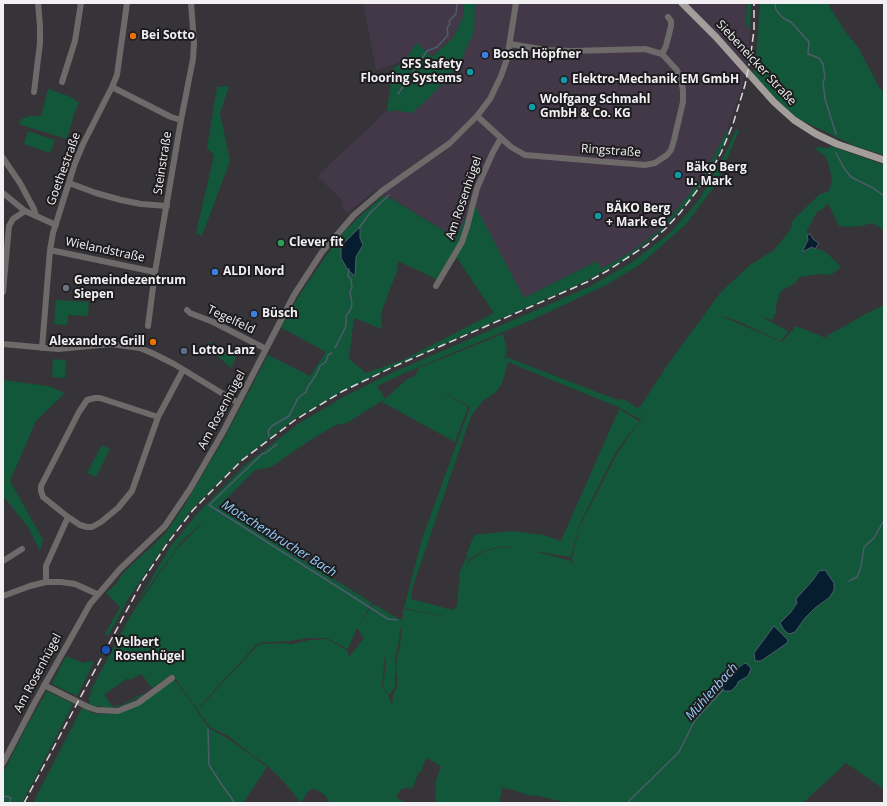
<!DOCTYPE html>
<html>
<head>
<meta charset="utf-8">
<style>
  body { margin:0 }
  #map { position:relative; width:887px; height:806px; overflow:hidden; background:#363438; font-family:"Open Sans",sans-serif }
  canvas { display:block }
  .frame { position:absolute; inset:0; border:4px solid #f2f0f3; pointer-events:none }
</style>
</head>
<body>
<div id="map">
<canvas width="887" height="806"></canvas>
<div class="frame"></div>
</div>
<script>
const c = document.querySelector('canvas').getContext('2d');
c.lineJoin = 'round';
function fillPath(path, color) { c.fillStyle = color; c.fill(path, 'evenodd'); }
const toPath = rows => new Path2D(rows.map(r => 'M' + r).join(''));
function stroke(path, color, width, dash) { c.strokeStyle = color; c.lineWidth = width; c.lineCap = dash ? 'butt' : 'round'; c.setLineDash(dash || []); c.stroke(path); }
function drawText(font, color, halo, rows, align = 'center') {
  c.font = font + ' "Open Sans",sans-serif'; c.lineWidth = 4; c.setLineDash([]); c.textBaseline = 'middle'; c.strokeStyle = halo; c.fillStyle = color; for (const [text, x, y, turn = 0] of rows) {
    c.save(); c.translate(x, y); c.rotate((+turn || 0) * Math.PI / 180); c.textAlign = isNaN(turn) ? turn : align; if (halo) c.strokeText(text, 0, 0); c.fillText(text, 0, 0); c.restore();
  }
}
const industrial = toPath([
  [363,3,464,3,463,17,453,38,431,57,417,43,404,61,376,70],
  [475,3,747,3,746,23,750,31,748,58,741,90,727,131,708,167,689,195,661,228,633,251,601,269,596,261,524,298,476,208,456,238,391,198,383,196,377,189,347,213,341,205,343,201,318,177,320,173,371,126,387,110,389,113,393,110,412,113,434,93,442,83,453,74,456,59,474,32]
]);
const green = toPath([
  [464,3,475,3,474,32,461,60,456,59,449,85,442,83,434,93,412,113,393,110,389,113,387,110,393,69,404,61,417,43,432,57,453,38,463,17],
  [747,3,751,3,750,31,746,24],
  [760,3,827,3,847,34,858,47,879,87,884,93,884,155,855,146,797,118,782,105,753,74,756,60],
  [229,86,220,113,230,161,202,236,196,233,214,155,207,148,217,87],
  [48,89,71,97,79,103,74,114,67,139,18,124,22,119,30,116,41,116],
  [736,130,739,130,717,183,686,224,641,264,606,285,534,319,407,372,377,386,385,399,347,423,336,425,312,439,271,467,255,470,218,507,372,603,359,625,368,612,371,606,375,605,401,620,403,618,403,609,459,619,404,608,422,539,470,407,435,387,468,407,455,442,382,402,407,379,415,376,419,368,503,334,507,350,504,361,506,357,615,399,625,400,637,408,640,407,666,367,720,293,750,265,774,250,790,230,792,226,792,221,820,194,829,191,832,180,828,162,825,156,814,148,818,147,829,148,831,146,884,165,884,230,872,223,862,226,847,227,839,226,828,203,824,208,817,212,810,225,807,229,807,240,802,252,812,247,815,249,819,249,827,253,841,267,831,275,819,274,800,277,795,283,781,291,776,305,776,312,772,320,760,316,788,331,781,341,735,320,736,319,734,320,718,315,782,342,796,326,831,340,826,336,847,325,865,314,884,305,884,789,846,763,803,803,568,803,534,795,532,796,524,794,517,791,499,787,502,789,499,803,435,803,436,781,441,766,426,758,421,772,419,772,412,789,409,787,400,790,396,797,406,803,330,803,325,795,315,789,311,789,306,794,301,803,284,782,268,766,256,758,228,736,210,727,172,674,152,688,141,674,130,680,128,678,104,695,112,706,122,705,142,694,143,696,122,706,110,708,89,705,90,701,88,699,92,691,91,690,128,620,141,600,176,550,206,519,182,541,136,604,156,571,171,546,197,514,244,466,298,424,345,396,394,372,589,287,631,263,669,234,699,200,725,154],
  [508,362,618,407,640,419,647,410,618,452,579,528,572,558,573,567,571,561,533,551,571,557,579,526,597,489,617,450,639,421,619,409,561,541,544,535,512,531,474,535,466,556,470,559,484,550,504,546,517,549,503,547,484,551,469,561,464,571,469,559,466,558,460,571,457,606,453,610,411,599,412,589,471,416,483,401,496,392,502,384],
  [402,621,400,647,397,657,396,670,398,680,396,689,393,694,392,706,388,695,382,687,385,654,386,662,383,687,389,695,395,687,395,658,398,648,400,629,397,629,401,628],
  [357,628,364,638,349,657,347,650,327,639,309,640,289,645,290,643,259,644,201,706,198,708,258,643,290,641,308,638,327,638,348,649],
  [28,131,55,140,50,153,24,144],
  [727,131,730,131,720,152,693,196,664,228,627,258,586,281,392,367,343,391,294,419,240,461,192,509,166,543,128,599,108,636,105,634,120,607,106,593,115,585,125,571,164,535,183,508,226,435,268,355,310,376,326,352,280,327,306,285,340,236,360,216,383,196,390,198,456,238,465,219,467,219,476,207,524,298,597,261,601,269,633,251,661,228,689,195,708,167],
  [457,258,494,313,403,360,366,373,349,359,354,318,382,329,381,313,397,271,398,261,438,280],
  [56,300,89,302,88,316,68,315,67,325,54,324],
  [209,342,236,357,231,368,206,346],
  [53,359,66,360,65,378,52,377],
  [3,380,48,386,65,393,36,421,10,481,43,540,40,551,28,527,3,496],
  [102,445,110,449,96,477,87,473],
  [66,656,83,663,90,661,94,662,77,696,54,685,52,683],
  [172,681,175,681,179,685,209,728,230,740,267,767,243,803,33,803,82,708,95,714,116,714,143,702],
  [47,691,73,704,22,803,3,803,3,773,29,722]
]);
const water = toPath([
  [360,227,360,238,363,245,356,257,355,276,348,270,341,258,341,246,360,227],
  [810,234,814,240,819,243,815,249,812,247,802,252,808,240,807,235,810,234],
  [825,570,834,583,834,590,830,597,815,608,805,618,795,632,789,634,784,630,780,623,791,612,797,603,796,599,813,580,819,571,825,570],
  [774,626,788,640,787,643,761,661,755,661,754,653,774,626],
  [746,663,750,667,751,669,748,676,738,682,737,685,731,691,725,691,723,690,723,687,737,669,743,664,746,663]
]);
const stream = toPath([
  [775,3,776,10,783,18,791,22,809,42,808,54,819,58,823,64,825,78,823,82,825,99,836,134],
  [398,94,427,51,437,47,448,35,447,28,450,24,449,21,456,14,457,3],
  [836,153,844,168,851,177,873,188,884,196],
  [359,228,370,213,389,195],
  [335,348,346,326,346,316,351,309,352,304,350,292,352,287,351,279,348,276,349,269],
  [269,436,268,431,272,426,289,416,298,398,306,392,307,388,316,375,320,366,326,362,328,355,332,353],
  [277,444,266,453,262,454,209,505,388,619,397,620],
  [849,581,857,577,861,567,864,547,874,538,884,520],
  [208,729,209,765,222,785,235,803],
  [3,798,6,796,11,798,9,803],
  [627,803,679,752,695,720,723,690]
]);
const minor = toPath([
  [662,54,666,46,671,26,671,21,668,17],
  [62,82,75,41,81,3],
  [112,87,171,117,181,120],
  [34,92,40,43,40,26,38,3],
  [477,116,511,147,525,155,645,165,655,163,667,155,671,150,674,140,683,102,683,91,681,78,676,69,662,54,645,49,572,51,546,50,510,44],
  [3,158,20,183,34,209,36,216],
  [69,183,96,193,121,200,141,204,167,206],
  [3,193,25,211,56,225],
  [50,250,155,272],
  [436,286,462,242,467,227,477,188,493,152,501,138],
  [3,292,9,226,13,219,25,211],
  [187,310,190,313,213,322,266,349],
  [148,326,155,272,181,120,193,59,194,43,191,3],
  [3,344,58,349,111,344,140,348,152,353,174,364,238,403],
  [42,348,50,250,53,233,75,163,83,144,112,87,117,75,127,3],
  [158,417,100,398,95,398,87,400,79,412,41,486,41,491,43,497,68,517,80,525,87,527,92,527,101,522,118,508,132,491,158,417,183,370],
  [3,561,22,549],
  [46,582,46,566,68,517],
  [3,596,30,586,46,582,61,582,75,584,97,594],
  [44,685,88,707,97,710,118,711,138,703,172,678],
  [3,763,35,702,90,604,120,569,165,526,190,489,223,432,294,295,322,252,354,215,382,191,450,143,477,116,490,99,501,76,507,59,516,3]
]);
const major = toPath([
  [682,3,716,37,774,102,794,120,816,134,837,144,884,160]
]);
const rail = toPath([
  [24,803,143,580,167,544,193,510,241,461,295,420,343,391,393,367,587,282,607,271,647,245,665,229,680,213,708,176,721,153,733,124,745,85,750,60,754,30,754,3]
]);
const markers = [
  [133,36,4,"#e8710a"],
  [485,55,4,"#3f7fe0"],
  [470,72,4,"#0f9aa8"],
  [564,80,4,"#0f9aa8"],
  [532,107,4,"#0f9aa8"],
  [678,175,4,"#0f9aa8"],
  [598,216,4,"#0f9aa8"],
  [281,243,4,"#2e9e5b"],
  [215,272,4,"#3f7fe0"],
  [66,288,4,"#6b7280"],
  [254,314,4,"#3f7fe0"],
  [153,342,4,"#e8710a"],
  [184,351,4,"#5c6f8a"],
  [106,650,5,"#1a4fb4"]
];
const poiNames = [
  ["Bei Sotto",141,36],
  ["Bosch Höpfner",493,55],
  ["SFS Safety",462,65,"right"],
  ["Flooring Systems",462,79,"right"],
  ["Elektro-Mechanik EM GmbH",572,80],
  ["Wolfgang Schmahl",540,100],
  ["GmbH & Co. KG",540,114],
  ["Bäko Berg",686,168],
  ["u. Mark",686,182],
  ["BÄKO Berg",606,209],
  ["+ Mark eG",606,223],
  ["Clever fit",289,243],
  ["ALDI Nord",223,272],
  ["Gemeindezentrum",74,281],
  ["Siepen",74,295],
  ["Büsch",262,314],
  ["Alexandros Grill",145,342,"right"],
  ["Lotto Lanz",192,351],
  ["Velbert",115,643],
  ["Rosenhügel",115,657]
];
const streetNames = [
  ["Siebeneicker Straße",756,63,47],
  ["Ringstraße",611,151,4],
  ["Steinstraße",163,163,-81],
  ["Goethestraße",64,169,-70],
  ["Am Rosenhügel",464,198,-71],
  ["Wielandstraße",105,250,12],
  ["Tegelfeld",231,320,25],
  ["Am Rosenhügel",222,410,-62],
  ["Am Rosenhügel",38,673,-62]
];
const waterNames = [
  ["Motschenbrucher Bach",279,539,32],
  ["Mühlenbach",712,692,-48]
];
fillPath(industrial, '#433848');
fillPath(green, '#12573a');
fillPath(water, '#061d2f');
stroke(water, '#4d5c6a', 1);
stroke(stream, '#4d5c6a', 1.5);
stroke(minor, '#6d6a69', 6);
stroke(major, '#a39e9c', 7);
stroke(rail, '#dbd9dc', 1.5, [8, 4]);
for (const [x, y, r, color] of markers) { const dot = new Path2D(); dot.arc(x, y, r, 0, 2 * Math.PI); c.fillStyle = color; c.fill(dot); stroke(dot, '#1d1c1e', 1.5); }
drawText('bold 12px', '#f2f0f3', '#1d1c1e', poiNames, 'left');
drawText('12px', '#f2f0f3', '#1d1c1e', streetNames);
drawText('italic 13px', '#96cbfa', '#1d1c1e', waterNames);
</script>
</body>
</html>
